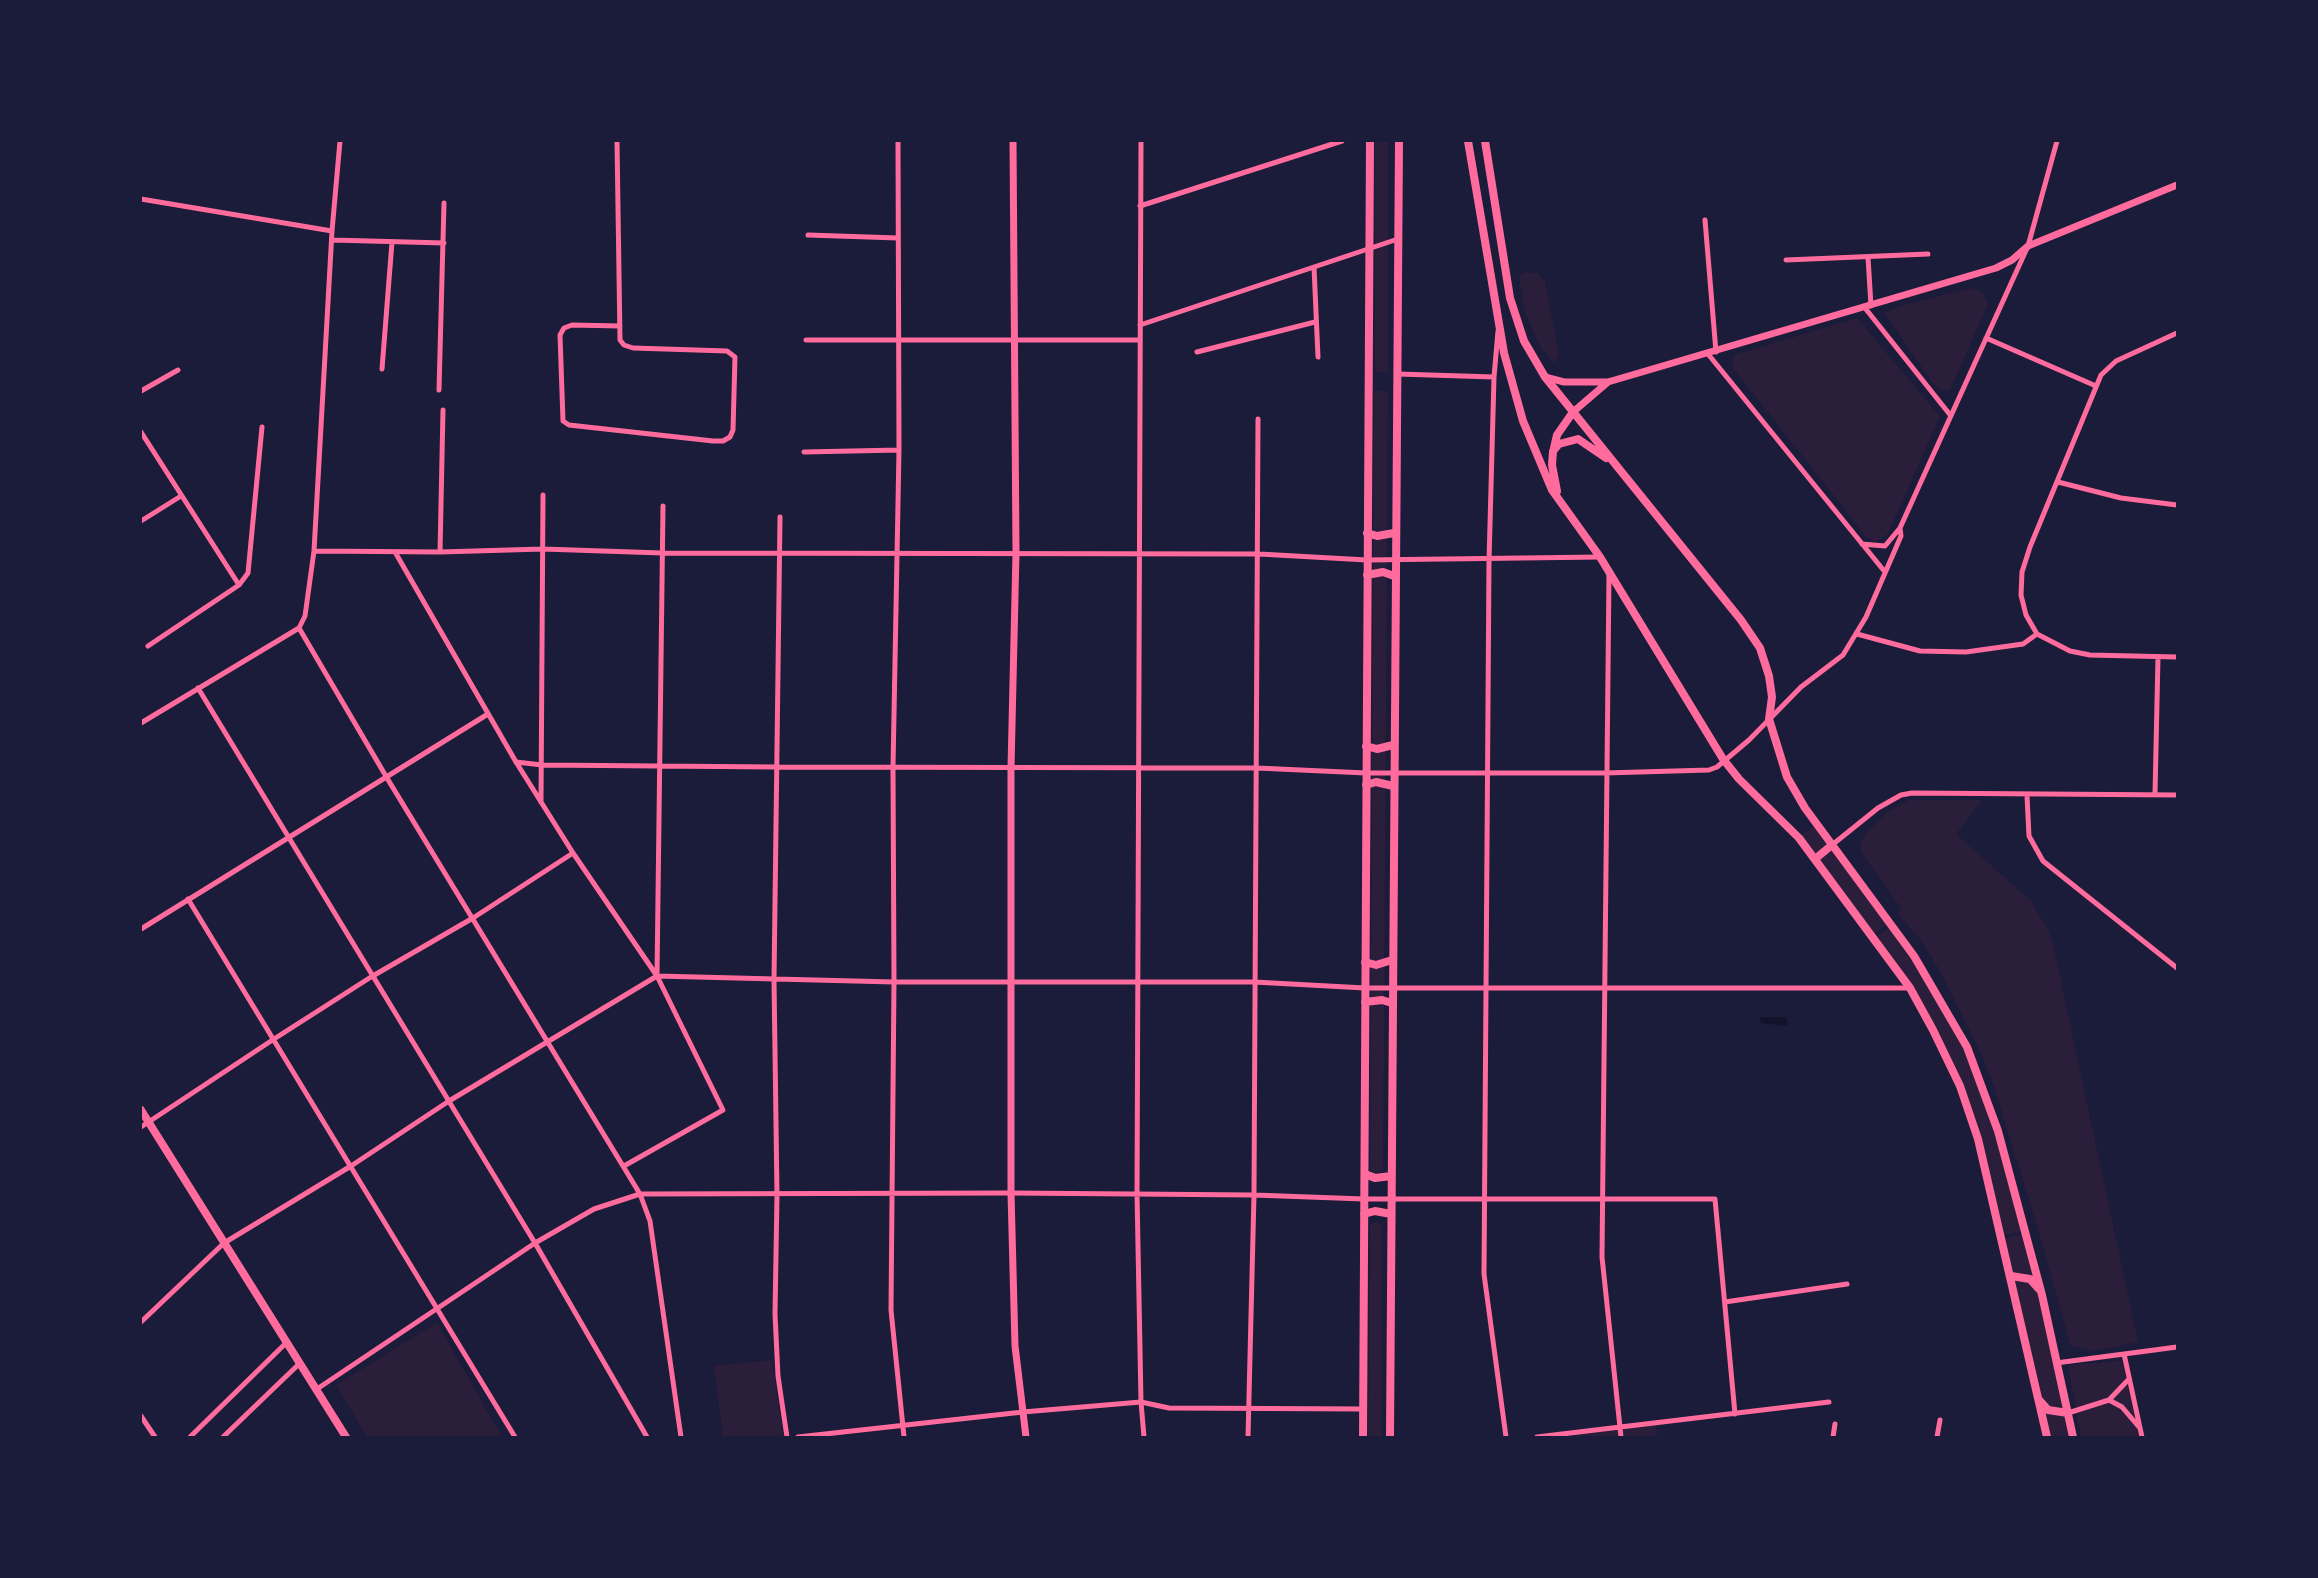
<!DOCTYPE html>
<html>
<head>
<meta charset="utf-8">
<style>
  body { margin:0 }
  #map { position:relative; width:2318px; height:1578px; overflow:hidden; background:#1b1b3a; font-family:"Source Sans 3",sans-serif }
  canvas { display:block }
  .frame { position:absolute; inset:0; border:142px solid #1b1b3a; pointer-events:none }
</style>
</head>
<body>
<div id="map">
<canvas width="2318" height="1578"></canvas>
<div class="frame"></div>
</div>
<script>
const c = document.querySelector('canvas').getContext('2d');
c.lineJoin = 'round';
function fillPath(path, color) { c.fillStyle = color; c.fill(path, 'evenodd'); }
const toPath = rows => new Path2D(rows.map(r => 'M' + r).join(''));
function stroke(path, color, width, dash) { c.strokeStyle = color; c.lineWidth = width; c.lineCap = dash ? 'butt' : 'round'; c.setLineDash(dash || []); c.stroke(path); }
const green = toPath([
  [1375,141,1388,141,1388,373,1375,371],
  [1524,272,1538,273,1545,281,1559,355,1554,363,1541,348,1525,313,1519,276],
  [1971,288,1983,292,1988,304,1950,390,1942,390,1933,384,1885,313,1900,306],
  [1857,318,1940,416,1888,534,1876,542,1865,535,1732,367,1734,355],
  [1374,390,1388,392,1383,1171,1376,1175,1370,1170],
  [1909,800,1982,800,1956,834,2030,900,2048,929,2053,944,2138,1342,2093,1351,2070,1345,2043,1245,1993,1084,1982,1055,1940,971,1920,939,1898,914,1901,908,1861,852,1860,843,1866,834,1886,813],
  [1814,826,1888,924,1874,934,1801,835],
  [1890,926,1916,960,1978,1075,2024,1231,2005,1235,1980,1134,1963,1083,1876,937],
  [1376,1222,1382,1225,1382,1437,1368,1437,1370,1225],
  [2024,1234,2039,1297,2070,1437,2051,1437,2005,1238],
  [437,1323,502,1437,367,1437,336,1385],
  [772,1360,783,1437,723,1437,714,1366],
  [2122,1361,2139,1437,2081,1437,2068,1365],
  [1656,1425,1657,1437,1574,1437,1574,1436]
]);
const water = toPath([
  [1760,1017,1787,1017,1787,1026,1761,1023]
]);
const minor = toPath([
  [617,141,620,340,624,345,633,348,727,351,735,357,733,430,730,437,723,441,713,441,569,425,563,421,560,335,564,328,572,325,620,326],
  [898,141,899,450,893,767,894,982,891,1310,904,1437],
  [1141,141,1137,1194,1141,1402,1144,1437],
  [141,199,332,231],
  [1140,206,1342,141],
  [1705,220,1716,352],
  [808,235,898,238],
  [332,240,444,243],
  [1868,257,1871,306],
  [1786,260,1928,254],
  [1314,267,1318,357],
  [1865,308,1951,416],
  [1140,325,1398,239],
  [1498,331,1494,377,1489,561,1484,1274,1506,1437],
  [2177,333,2116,361,2101,375,2030,547,2022,572,2021,595,2026,615,2037,634,2070,651,2090,655,2177,657],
  [1986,338,2096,386],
  [806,340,1140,340],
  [1197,352,1315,322],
  [1708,354,1885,572],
  [382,369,392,242],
  [1398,374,1494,377],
  [439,390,444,203],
  [141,391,178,370],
  [141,432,239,585],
  [804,452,899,450],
  [2058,482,2121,498,2177,505],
  [780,517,774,980,777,1195,775,1314,778,1376,787,1437],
  [141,521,181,496],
  [1862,544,1885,546,1900,528,2028,246,2057,141],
  [314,551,440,552,543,549,662,553,1259,554,1367,560,1600,557],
  [395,552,516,762,573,853,657,976,723,1110,624,1166],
  [440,552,443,410],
  [1609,574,1602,1257,1621,1437],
  [299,628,387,778,640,1194,650,1221,681,1437],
  [1857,634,1920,651,1966,652,2023,644,2037,634],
  [148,646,239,585,248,573,262,427],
  [198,688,535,1243,647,1437],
  [141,723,299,628,305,616,314,551,332,231,340,141],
  [516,762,542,765,776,767,1257,768,1366,773,1605,773,1709,770,1717,767,1749,740,1801,687,1843,655,1866,617,1901,536,1900,528],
  [2155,794,2158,657],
  [2027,796,2029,836,2043,861,2177,968],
  [541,802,543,495],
  [1832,845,1878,808,1901,795,1912,793,2177,795],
  [188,899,515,1437],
  [141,929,488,714],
  [657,975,663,506],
  [657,976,894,982,1254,982,1365,988,1909,988],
  [141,1127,274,1039,371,977,473,918,573,853],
  [1725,1302,1847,1284],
  [141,1322,224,1243,351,1166,449,1101,657,976],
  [2124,1354,2142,1437],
  [2056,1363,2177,1347],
  [317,1389,535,1243,594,1209,640,1194,1011,1193,1254,1195,1364,1199,1715,1199,1735,1414],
  [2109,1400,2122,1407,2139,1427],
  [2068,1413,2109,1400,2129,1379],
  [141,1416,155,1437],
  [190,1437,287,1342],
  [223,1437,300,1363],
  [798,1437,1023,1412,1141,1402,1169,1408,1364,1409],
  [1248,1437,1254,1195,1258,419],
  [1537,1437,1829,1402],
  [1833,1437,1835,1424],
  [1937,1437,1940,1420]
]);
const tertiary = toPath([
  [1013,141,1016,553,1011,768,1011,1193,1015,1346,1026,1437],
  [1545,377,1564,382,1608,382,1996,268,2012,260,2028,246,2177,185],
  [1573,412,1608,382]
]);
const secondary = toPath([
  [1367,533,1377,536,1394,533],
  [1367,575,1383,572,1394,576],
  [1366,746,1377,749,1393,745],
  [1366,785,1376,782,1393,786],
  [1365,962,1376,965,1392,960],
  [1365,1002,1382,1000,1392,1003],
  [141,1110,346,1437],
  [1365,1174,1375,1178,1391,1176],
  [1364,1214,1375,1211,1391,1214],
  [1363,1437,1370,141],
  [1390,1437,1399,141]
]);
const primary = toPath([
  [1468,141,1504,353,1523,421,1552,490,1600,557,1723,759,1739,779,1799,838,1910,988,1933,1030,1960,1086,1978,1139,2047,1437],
  [1485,141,1510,298,1524,341,1545,377,1741,620,1760,648,1769,676,1772,697,1769,719,1787,777,1805,808,1914,956,1967,1047,1998,1131,2042,1295,2073,1437],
  [1554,448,1557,435,1573,412],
  [1557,491,1552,465,1553,451,1559,444,1578,439,1606,458],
  [1815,859,1832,845],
  [2011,1276,2030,1279,2039,1289],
  [2039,1400,2048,1410,2068,1413]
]);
fillPath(green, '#2a1e3b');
fillPath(water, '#12122b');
stroke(minor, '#ff6b9d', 5);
stroke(tertiary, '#ff6b9d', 7);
stroke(secondary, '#ff6b9d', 8);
stroke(primary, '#ff6b9d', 8);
</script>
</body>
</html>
